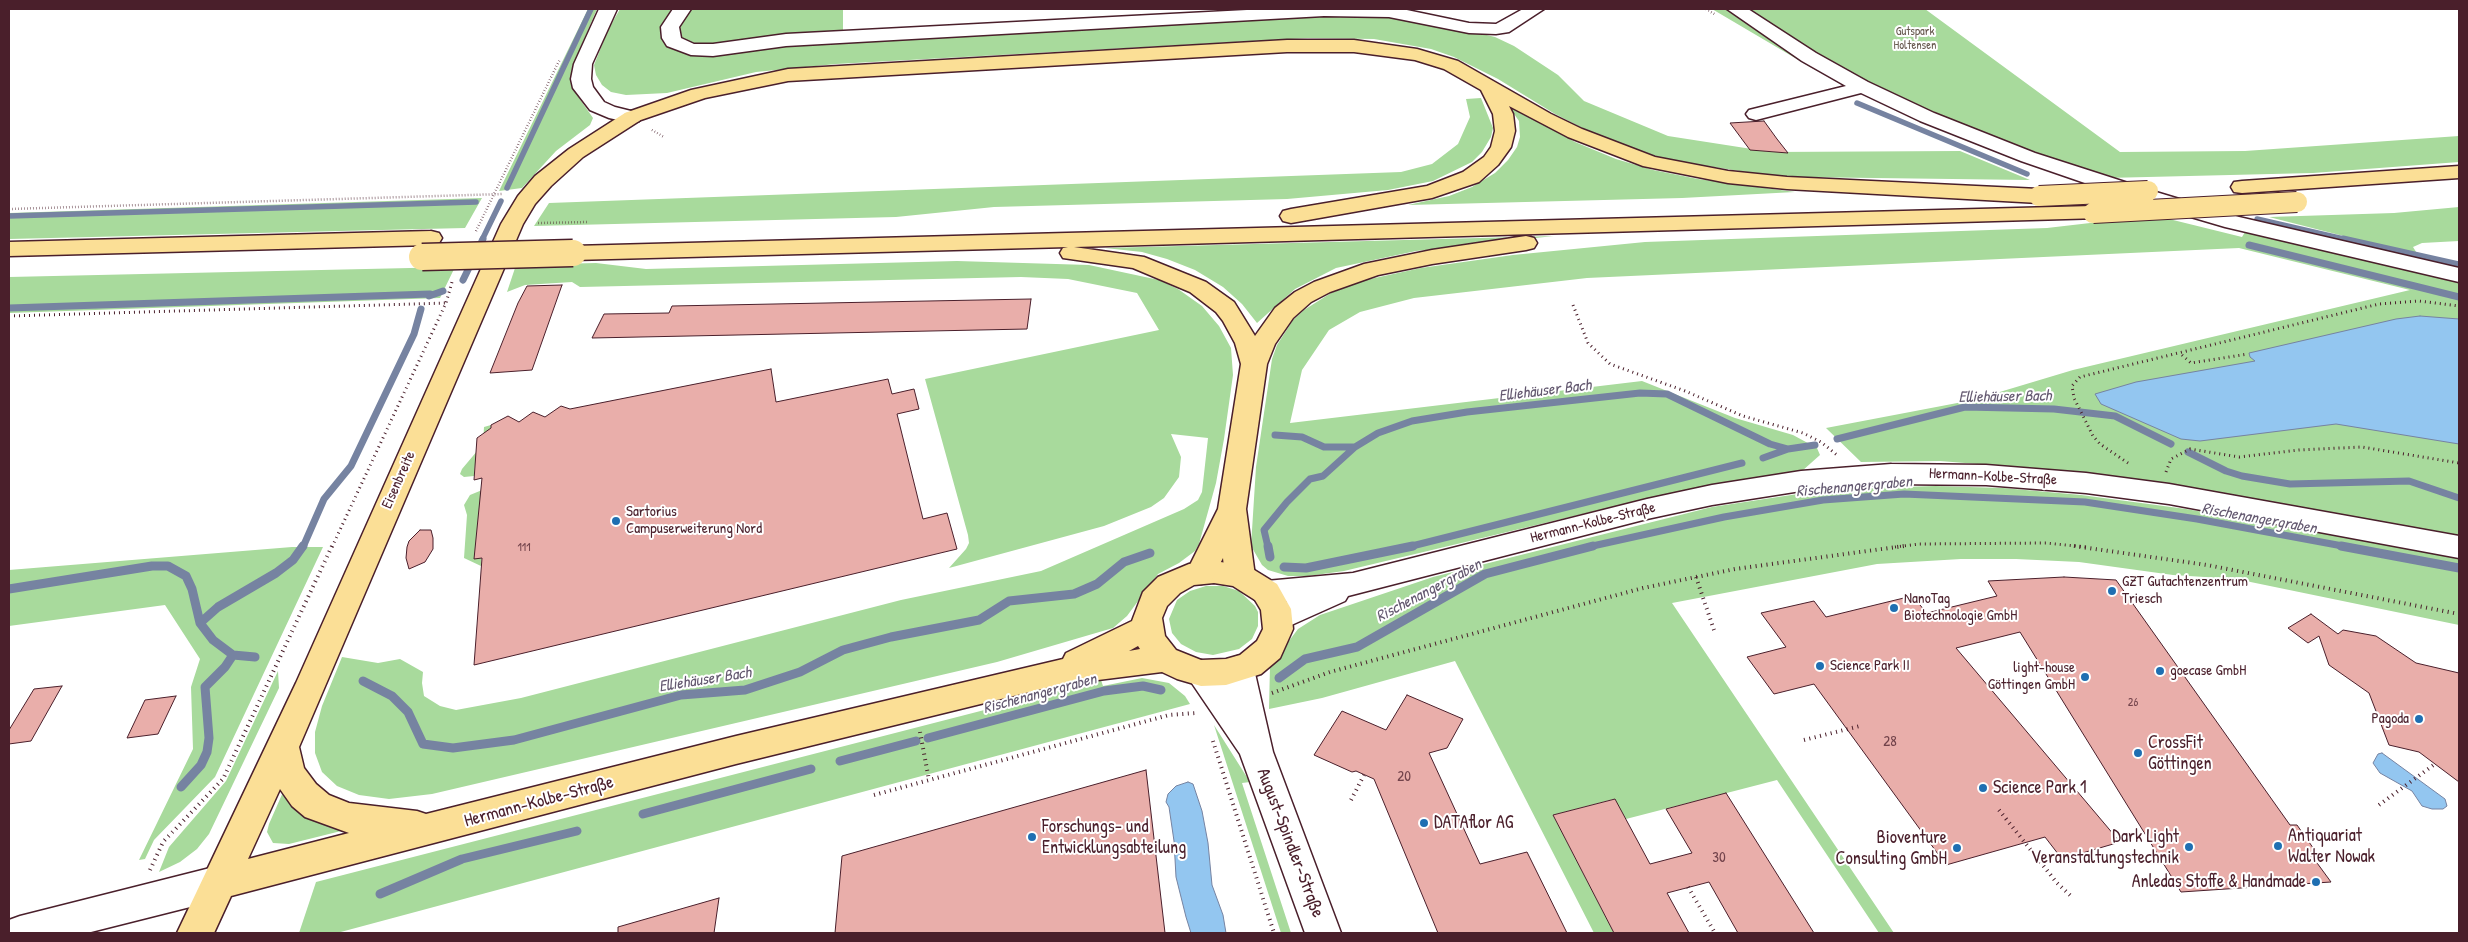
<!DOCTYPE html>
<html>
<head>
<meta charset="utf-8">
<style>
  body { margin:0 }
  #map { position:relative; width:2468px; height:942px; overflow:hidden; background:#fff; font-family:"Patrick Hand",sans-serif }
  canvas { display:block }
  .frame { position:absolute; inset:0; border:10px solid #4a1f2b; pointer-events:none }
</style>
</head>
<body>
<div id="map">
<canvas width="2468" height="942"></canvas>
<div class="frame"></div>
</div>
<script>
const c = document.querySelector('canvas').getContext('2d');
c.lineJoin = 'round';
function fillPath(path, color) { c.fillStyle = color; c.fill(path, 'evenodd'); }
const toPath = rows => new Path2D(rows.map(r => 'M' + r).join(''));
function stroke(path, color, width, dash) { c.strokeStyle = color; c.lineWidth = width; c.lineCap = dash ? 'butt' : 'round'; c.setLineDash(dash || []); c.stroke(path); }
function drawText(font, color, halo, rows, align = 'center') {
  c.font = font + ' "Patrick Hand",sans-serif'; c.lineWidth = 4; c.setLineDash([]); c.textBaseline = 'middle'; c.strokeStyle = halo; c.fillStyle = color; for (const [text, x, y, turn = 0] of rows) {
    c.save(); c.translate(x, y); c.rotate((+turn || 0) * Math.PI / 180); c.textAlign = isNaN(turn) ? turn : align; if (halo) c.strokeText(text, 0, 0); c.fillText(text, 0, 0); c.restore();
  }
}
const green = toPath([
  [588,9,597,9,572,67,571,80,577,95,593,118,590,125,556,151,522,188,499,191],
  [620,9,675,9,660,32,661,38,665,44,680,50,1361,13,1420,19,1495,37,1514,46,1558,75,1584,101,1668,136,1771,152,1960,151,2030,180,1797,177,1759,174,1681,162,1643,153,1596,135,1555,114,1498,79,1454,57,1431,49,1374,39,1308,38,836,64,756,72,667,93,626,95,611,92,602,85,596,75,594,65,608,30],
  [690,9,843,9,843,33,700,46,686,43,678,36,678,29],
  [1712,9,1730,9,1773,40,1849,84,1843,85,1812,68],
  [1747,9,1925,9,2120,152,2245,151,2459,136,2459,162,2313,173,2106,178,1946,119,1866,81,1815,53],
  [1481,98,1493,128,1491,137,1482,152,1472,162,1433,181,1388,190,1287,199,994,207,896,217,534,226,549,203,1401,172,1432,164,1458,144,1470,117,1466,99],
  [1507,104,1575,142,1616,159,1653,170,1698,179,1795,192,1682,198,1408,205,1449,196,1472,187,1495,173,1508,160,1517,147,1520,137,1519,121],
  [482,198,465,228,9,239,9,213],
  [2459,207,2459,241,2422,243,2413,247,2418,255,2269,217,2394,213],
  [2169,219,2242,237,2245,232,2459,281,2459,537,2274,503,2091,473,1940,461,1861,462,1826,428,1973,400,2073,370,2410,290,2239,248,1587,278,1414,298,1360,312,1329,330,1302,370,1290,423,1642,381,1735,418,1793,435,1817,448,1820,455,1802,471,1750,478,1637,501,1344,571,1308,576,1288,576,1268,570,1262,565,1251,546,1256,467,1272,359,1277,345,1293,320,1304,310,1331,293,1361,281,1421,268,1513,255,1645,242,2047,228,2116,220],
  [1554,236,1416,251,1336,268,1295,289,1257,323,1242,304,1223,287,1195,270,1167,259,1142,252,1105,248],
  [957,261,1089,265,1159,280,1178,289,1202,306,1219,326,1231,348,1233,375,1224,439,1216,483,1199,544,1195,551,1179,563,1158,574,1127,616,1113,628,997,662,432,794,389,799,359,795,337,786,322,772,315,753,315,732,322,706,342,657,378,663,400,659,423,672,422,683,424,696,440,706,456,710,521,698,901,600,1041,571,1184,509,1198,500,1202,492,1208,438,1171,434,1181,457,1179,477,1164,498,1151,507,1104,526,949,568,966,549,969,543,968,535,925,379,1159,330,1137,293,1068,279,1021,277,580,287,572,282,525,285,507,292,516,265,596,263,646,269],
  [455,267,440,298,9,313,9,277],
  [491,425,489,462,475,465,474,476,464,477,460,474,462,469,483,444,484,427],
  [1935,486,2003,488,2081,495,2186,509,2459,557,2459,625,2236,579,2173,575,2079,562,2016,559,1961,559,1877,564,1672,603,1894,933,1879,933,1777,780,1626,819,1614,799,1553,815,1614,933,1594,933,1455,661,1322,698,1269,709,1270,666,1298,629,1320,615,1433,577,1712,507,1798,494,1871,488],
  [487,488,481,566,464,558,467,515,464,505,470,495],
  [292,547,323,547,215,777,154,840,145,859,139,860,193,749,191,687,200,659,165,605,9,626,9,570],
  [1206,586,1223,586,1239,591,1255,606,1258,612,1258,626,1252,639,1239,649,1213,655,1196,652,1181,644,1172,633,1169,619,1177,600,1190,591],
  [278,671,279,688,209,834,197,849,180,862,159,872,169,847,226,781],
  [1142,678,1169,683,1185,696,1190,704,337,933,299,933,316,882,1101,680,1103,686],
  [1214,725,1250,782,1242,783,1291,933,1281,933],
  [287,783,361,826,289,844,273,843,267,832,269,824]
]);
const water = toPath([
  [2420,316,2459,319,2459,444,2336,424,2200,441,2181,439,2101,404,2095,394,2136,382,2255,361,2250,357,2249,353,2396,319,2420,316],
  [2382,753,2445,799,2447,806,2443,809,2432,809,2422,806,2412,791,2380,773,2373,763,2378,754,2382,753],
  [1188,782,1193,784,1202,811,1208,843,1212,885,1223,915,1226,933,1191,933,1186,917,1176,877,1174,841,1169,807,1166,802,1168,794,1176,786,1188,782]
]);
const streamFar2 = toPath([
  [1857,103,2027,174],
  [507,188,591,9],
  [9,216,476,202],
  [2257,219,2348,240],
  [482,240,501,201]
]);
const streamFar1 = toPath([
  [2343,239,2459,265],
  [2249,245,2459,297],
  [463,280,483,239],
  [429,296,443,291],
  [9,308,430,294],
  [1275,435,1302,437,1324,447,1355,447,1378,433,1412,421,1467,412,1640,393,1667,394,1770,444,1788,449,1815,445],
  [1837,439,1965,407,2054,409,2115,416,2171,444],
  [2188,452,2226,471,2242,476,2290,484,2409,481,2459,498],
  [1763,458,1788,449],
  [303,547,324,499,351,466,414,334,421,309],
  [1268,547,1264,530,1287,502,1310,479,1323,476,1355,447],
  [1408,547,1742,463],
  [1588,547,1724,517,1823,500,1904,494,2085,502,2197,519,2348,547]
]);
const stream = toPath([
  [1268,546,1270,557],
  [2341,546,2459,568],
  [1284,567,1306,568,1413,546],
  [9,589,152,566,168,566,186,576,192,589,200,623,213,640,233,655],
  [200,623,218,607,276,573,293,560,303,546],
  [233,655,255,657],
  [1279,678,1305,659,1357,647,1485,574,1593,546],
  [363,681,392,696,408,712,423,744,453,748,514,740,681,695,745,690,800,672,843,650,891,637,979,620,1009,601,1074,594,1097,584,1124,562,1150,553],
  [928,738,1104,691,1143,686,1161,690],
  [840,761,916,741],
  [181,787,201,765,207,752,209,738,205,687,225,667,233,655],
  [643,814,811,769],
  [380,894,462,859,577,831]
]);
const building = toPath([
  [1764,121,1777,139,1788,153,1750,150,1730,123,1764,121],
  [562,285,532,370,490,373,518,303,527,286,562,285],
  [1031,299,1027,329,592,338,604,314,669,313,672,306,1031,299],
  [771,369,776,402,888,379,892,394,914,389,919,409,897,414,923,519,947,513,957,549,474,665,482,558,474,559,482,478,474,480,477,438,491,428,491,425,508,416,519,422,533,412,545,417,561,406,570,409,771,369],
  [420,530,431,530,433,538,433,549,425,562,409,569,406,558,407,547,409,541,420,530],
  [2064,577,2116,580,2290,825,2297,825,2316,852,2309,852,2331,882,2181,892,2020,632,1956,648,2120,842,2062,859,2045,837,1946,865,1814,684,1774,694,1747,657,1786,647,1761,613,1814,601,1826,617,1912,596,1927,613,1997,596,1988,581,2064,577],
  [2311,614,2338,634,2343,630,2376,636,2416,663,2459,673,2459,782,2419,752,2389,745,2369,693,2329,665,2319,636,2308,643,2288,628,2311,614],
  [62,686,31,741,9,744,9,730,34,689,62,686],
  [1407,695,1463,719,1447,748,1429,753,1480,864,1527,852,1567,933,1438,933,1374,779,1356,771,1352,772,1314,755,1342,711,1386,730,1407,695],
  [176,696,158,734,127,738,145,700,176,696],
  [1146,770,1165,933,835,933,842,856,1146,770],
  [1726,793,1814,933,1738,933,1709,882,1667,893,1689,933,1614,933,1553,815,1615,799,1650,864,1692,853,1666,809,1726,793],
  [719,898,714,933,618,933,618,927,719,898]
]);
const pathFar2 = toPath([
  [1706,9,1716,15],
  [652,130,664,137],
  [9,209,503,194],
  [538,223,587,222],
  [476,231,560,59]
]);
const pathFar1 = toPath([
  [1573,305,1588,343,1610,364,1685,391,1743,416,1803,433,1821,442,1837,455],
  [9,316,447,303],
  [2182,355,2191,363,2248,354],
  [2128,463,2100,444,2093,436,2074,398,2072,386,2080,377,2379,304,2419,301,2459,306],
  [2166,472,2171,459,2190,449,2239,457,2299,450,2362,447,2459,463],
  [332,547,446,303,452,282],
  [1895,547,1919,544,2046,543,2086,547]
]);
const path = toPath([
  [2074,546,2207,565,2459,614],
  [1696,577,1714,630],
  [1272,693,1330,672,1643,588,1735,569,1904,546],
  [920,732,929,780],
  [1804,740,1860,726],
  [1213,741,1274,933],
  [874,795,1169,715,1196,713],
  [1351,800,1364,775],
  [2379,805,2435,764],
  [1999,810,2057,883,2072,897],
  [150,870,163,842,223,779,332,546],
  [1688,887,1715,933]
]);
const minor = toPath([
  [599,9,617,9,592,64,591,79,593,87,604,102,615,107,639,113,642,117,639,121,632,123,609,118,590,110,573,88,571,79,574,64,599,9],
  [673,9,691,9,679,27,681,38,694,44,713,44,786,34,1266,9,1402,9,1469,23,1496,24,1523,9,1544,9,1509,32,1496,34,1469,33,1389,17,1324,16,786,46,713,56,691,55,667,46,662,38,661,27,673,9],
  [1727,9,1748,9,1816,53,1868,82,1934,113,2035,153,2156,192,2239,217,2459,268,2459,282,2225,227,2140,202,2021,161,1920,121,1861,93,1756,120,1749,118,1746,114,1749,110,1846,86,1802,61,1727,9],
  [1891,464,1986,465,2086,473,2169,484,2459,536,2459,558,2169,504,2086,493,1986,485,1891,484,1801,491,1712,505,1647,519,1348,596,1345,601,1278,631,1267,627,1263,619,1267,611,1287,601,1266,603,1255,600,1251,592,1255,584,1266,581,1353,573,1647,499,1712,485,1801,471,1891,464],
  [1238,656,1249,660,1254,669,1273,752,1341,933,1305,933,1240,754,1185,673,1190,664,1201,660,1212,664,1225,682,1222,669,1227,660,1238,656],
  [218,866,231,871,236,883,231,895,218,900,87,933,9,933,9,920,20,916,218,866]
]);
const major = toPath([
  [632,111,639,113,642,117,639,121,583,157,551,186,535,204,523,224,299,747,304,768,316,784,329,795,349,803,417,811,426,814,736,736,1063,659,1066,653,1132,621,1143,592,1158,577,1189,564,1214,561,1240,565,1251,568,1277,584,1291,609,1293,629,1280,658,1261,674,1226,685,1201,686,1177,679,1162,672,1058,685,736,764,231,896,214,933,177,933,296,683,501,224,518,196,535,176,569,149,625,113,632,111],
  [1214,583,1233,586,1255,600,1261,610,1263,629,1257,641,1240,655,1226,659,1201,660,1176,650,1165,636,1162,618,1167,606,1180,593,1194,585,1214,583],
  [1138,646,1140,649,1129,651,1138,646],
  [280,789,292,806,305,817,349,833,248,859,280,789]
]);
const highway = toPath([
  [1287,40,1354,40,1417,49,1458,61,1551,114,1582,129,1655,157,1728,171,1787,177,2039,189,2047,191,2050,196,2047,201,2039,203,1787,189,1728,183,1643,166,1568,137,1509,106,1513,114,1515,131,1511,147,1498,165,1479,182,1432,198,1291,223,1283,221,1280,216,1283,211,1291,209,1427,186,1463,172,1484,157,1491,147,1495,131,1493,114,1481,90,1444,69,1415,60,1354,52,1287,52,788,81,705,98,632,123,625,121,622,117,625,113,691,90,788,69,1287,40],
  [2459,166,2459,178,2242,193,2234,192,2231,187,2234,182,2242,181,2459,166],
  [2093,206,2101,208,2104,213,2101,218,1074,247,1144,257,1206,282,1234,302,1255,336,1275,308,1295,292,1314,282,1364,264,1432,250,1526,236,1534,238,1537,243,1534,248,1526,250,1432,264,1378,275,1330,292,1311,302,1293,318,1275,344,1267,364,1246,509,1255,576,1251,584,1240,587,1229,584,1225,576,1223,558,1211,581,1201,584,1191,581,1186,573,1218,509,1241,364,1235,343,1223,321,1216,312,1190,292,1133,268,1063,258,1060,253,1063,248,1068,247,573,260,565,258,562,253,565,248,573,246,2093,206],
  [431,231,439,233,442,238,439,243,431,245,9,256,9,242,431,231]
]);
const highwayBridgeFar1 = toPath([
  [2039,196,2148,191],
  [2093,213,2297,202]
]);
const highwayBridge = toPath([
  [422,257,573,253]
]);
const markers = [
  [616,521,5,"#1f6fb2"],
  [2112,591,5,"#1f6fb2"],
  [1894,608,5,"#1f6fb2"],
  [1820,666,5,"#1f6fb2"],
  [2160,671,5,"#1f6fb2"],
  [2085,677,5,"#1f6fb2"],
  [2419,719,5,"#1f6fb2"],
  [2138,753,5,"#1f6fb2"],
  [1983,788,5,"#1f6fb2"],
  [1424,823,5,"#1f6fb2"],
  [1032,837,5,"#1f6fb2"],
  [2278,846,5,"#1f6fb2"],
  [2189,847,5,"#1f6fb2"],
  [1957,848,5,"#1f6fb2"],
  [2316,882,5,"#1f6fb2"]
];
const farParknames = [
  ["Gutspark",1915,32],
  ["Holtensen",1915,46]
];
const numberNames = [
  ["111",524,548],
  ["26",2133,703]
];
const streetNames = [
  ["Hermann-Kolbe-Straße",1993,477,3],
  ["Eisenbreite",399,480,-66],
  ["Hermann-Kolbe-Straße",1593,523,-14]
];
const poiNames = [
  ["Sartorius",626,512],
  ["Campuserweiterung Nord",626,529],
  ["GZT Gutachtenzentrum",2122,582],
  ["Triesch",2122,599],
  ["NanoTag",1904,599],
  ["Biotechnologie GmbH",1904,616],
  ["Science Park II",1830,666],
  ["light-house",2075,668,"right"],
  ["Göttingen GmbH",2075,685,"right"],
  ["goecase GmbH",2170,671],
  ["Pagoda",2409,719,"right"]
];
const nearNumbernames = [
  ["28",1890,742],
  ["20",1404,777],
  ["30",1719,858]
];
const waterNames = [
  ["Elliehäuser Bach",1545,391,-7],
  ["Elliehäuser Bach",2005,397,-1],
  ["Rischenangergraben",1854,487,-5],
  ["Rischenangergraben",2259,519,10],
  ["Rischenangergraben",1429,591,-28],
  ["Elliehäuser Bach",705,680,-9],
  ["Rischenangergraben",1040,694,-15]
];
const nearPoinames = [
  ["CrossFit",2148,743],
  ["Göttingen",2148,764],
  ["Science Park 1",1993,788],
  ["DATAflor AG",1434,823],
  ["Forschungs- und",1042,827],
  ["Entwicklungsabteilung",1042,848],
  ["Antiquariat",2288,836],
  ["Walter Nowak",2288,857],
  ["Dark Light",2179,837,"right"],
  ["Veranstaltungstechnik",2179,858,"right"],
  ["Bioventure",1947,838,"right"],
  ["Consulting GmbH",1947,859,"right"],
  ["Anledas Stoffe & Handmade",2306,882,"right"]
];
const nearStreetnames = [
  ["Hermann-Kolbe-Straße",539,802,-15],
  ["August-Spindler-Straße",1290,843,69]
];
fillPath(green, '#a8da9c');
fillPath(water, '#93c6f0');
stroke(water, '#7683a1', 1);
stroke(streamFar2, '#7683a1', 5.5);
stroke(streamFar1, '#7683a1', 7);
stroke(stream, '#7683a1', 9);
fillPath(building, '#e9aeaa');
stroke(building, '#4a1f2b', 1);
stroke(minor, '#4a1f2b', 3);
stroke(major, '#4a1f2b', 3);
stroke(highway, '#4a1f2b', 3);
stroke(pathFar2, '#4a1f2b', 2.5, [0.5, 2.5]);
stroke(pathFar1, '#4a1f2b', 3, [1, 4]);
stroke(path, '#4a1f2b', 4, [1, 4.5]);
fillPath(minor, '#fff');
fillPath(major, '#fbdf96');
fillPath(highway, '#fbdf96');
stroke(highwayBridgeFar1, '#4a1f2b', 22, []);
stroke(highwayBridge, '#4a1f2b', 29, []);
stroke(highwayBridgeFar1, '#fbdf96', 20);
stroke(highwayBridge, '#fbdf96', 26);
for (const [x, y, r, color] of markers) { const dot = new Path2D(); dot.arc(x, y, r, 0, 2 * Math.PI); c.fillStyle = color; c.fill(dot); stroke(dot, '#fff', 2); }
drawText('12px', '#66574d', '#fff', farParknames);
drawText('12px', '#72434b', null, numberNames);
drawText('15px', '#4a1f2b', '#fff', streetNames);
drawText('15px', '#4a1f2b', '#fff', poiNames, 'left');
drawText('15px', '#72434b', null, nearNumbernames);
drawText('italic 16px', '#645970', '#fff', waterNames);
drawText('18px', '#4a1f2b', '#fff', nearPoinames, 'left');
drawText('18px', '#4a1f2b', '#fff', nearStreetnames);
</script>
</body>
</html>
